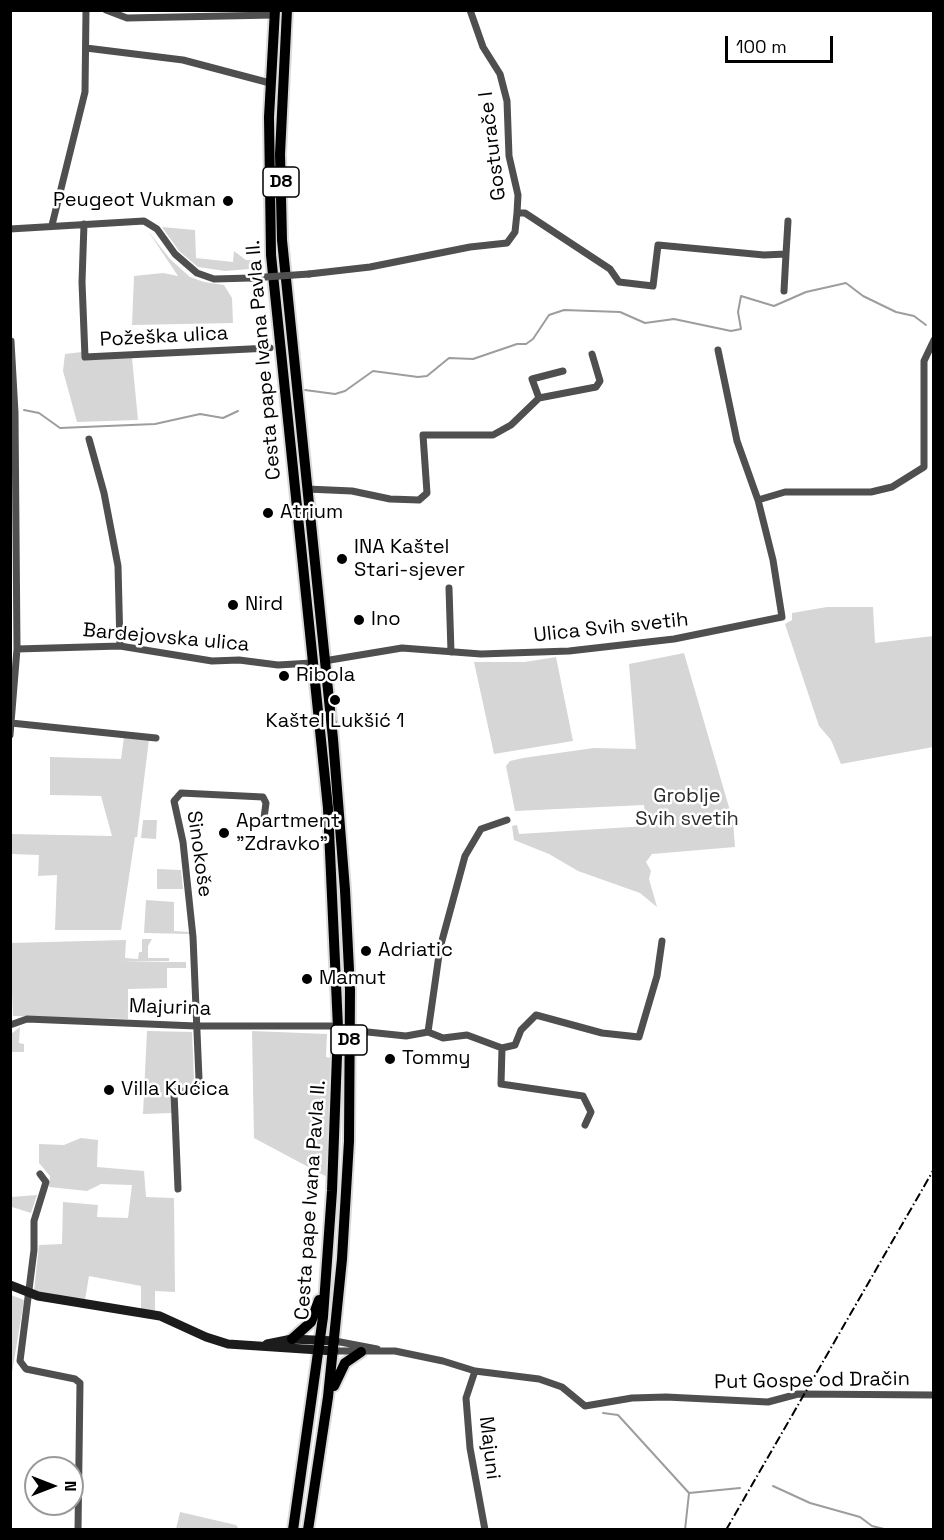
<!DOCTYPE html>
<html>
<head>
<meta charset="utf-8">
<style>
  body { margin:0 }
  #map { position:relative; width:944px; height:1540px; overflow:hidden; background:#fff; font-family:"Space Grotesk",sans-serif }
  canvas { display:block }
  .frame { position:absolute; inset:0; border:12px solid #000; pointer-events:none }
  .north { position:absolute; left:24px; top:1456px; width:60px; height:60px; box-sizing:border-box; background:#fff; border:2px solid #999; border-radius:50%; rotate:90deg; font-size:16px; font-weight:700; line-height:24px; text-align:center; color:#000 }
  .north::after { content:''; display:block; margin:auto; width:21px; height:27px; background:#000; clip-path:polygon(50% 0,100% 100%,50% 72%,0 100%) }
  .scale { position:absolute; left:725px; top:36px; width:108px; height:27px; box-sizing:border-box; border:3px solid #000; border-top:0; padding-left:8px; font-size:18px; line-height:21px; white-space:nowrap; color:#000; -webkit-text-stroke:4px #fff; paint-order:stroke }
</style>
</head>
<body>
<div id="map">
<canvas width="944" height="1540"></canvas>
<div class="frame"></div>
<div class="north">N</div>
<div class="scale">100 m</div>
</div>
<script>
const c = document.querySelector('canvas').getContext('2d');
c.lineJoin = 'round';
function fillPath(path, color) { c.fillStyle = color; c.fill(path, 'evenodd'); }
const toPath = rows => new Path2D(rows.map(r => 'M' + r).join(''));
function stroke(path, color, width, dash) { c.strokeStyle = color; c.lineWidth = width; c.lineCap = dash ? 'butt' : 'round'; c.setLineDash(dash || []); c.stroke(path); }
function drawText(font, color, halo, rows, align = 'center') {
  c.font = font + ' "Space Grotesk",sans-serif'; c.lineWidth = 5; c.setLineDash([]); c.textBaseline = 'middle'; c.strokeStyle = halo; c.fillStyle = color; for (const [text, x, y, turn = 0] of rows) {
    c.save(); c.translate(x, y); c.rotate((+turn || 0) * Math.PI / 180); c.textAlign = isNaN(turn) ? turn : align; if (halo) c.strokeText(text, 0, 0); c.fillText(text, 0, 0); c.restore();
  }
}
const green = toPath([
  [162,227,195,230,196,258,233,262,234,251,246,260,263,261,263,268,225,271,198,267,179,251],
  [148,231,170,259,190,277,204,282,224,285,232,298,233,323,132,325,134,276,163,273,178,276],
  [82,352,85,360,132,358,138,420,77,422,63,371,65,354],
  [827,607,873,607,875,643,933,636,933,747,841,764,831,740,819,726,785,624,792,620,792,613],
  [684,653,733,821,735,847,652,854,646,862,651,871,649,879,657,907,640,893,578,871,549,854,514,840,512,826,517,825,519,834,647,826,644,805,515,811,506,766,510,761,523,758,594,748,636,749,629,664],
  [556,657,573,741,494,754,474,662,525,662],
  [124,737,149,739,137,837,135,837,121,930,55,930,57,875,38,876,39,855,11,854,11,834,112,836,101,796,50,795,50,757,121,759],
  [143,820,157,820,156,839,141,838],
  [157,869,181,870,183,889,157,889],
  [146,900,174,902,174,931,190,932,190,934,144,933],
  [142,939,152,939,148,946,148,958,169,958,169,961,120,962,186,962,186,968,167,968,167,988,128,989,128,1019,13,1016,10,943,126,940,125,958,138,959,139,952,142,952],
  [20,1027,19,1043,24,1044,24,1052,11,1052,11,1034],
  [147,1031,192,1032,194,1078,191,1086,172,1087,172,1113,143,1114],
  [252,1031,327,1034,326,1057,331,1058,329,1178,254,1138],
  [81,1138,98,1140,97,1167,144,1171,146,1197,174,1198,175,1292,155,1291,155,1311,141,1310,141,1286,89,1276,85,1300,34,1291,39,1245,62,1244,63,1202,98,1205,97,1217,128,1218,132,1185,101,1184,87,1191,49,1187,50,1176,39,1163,39,1144,64,1145],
  [37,1195,31,1213,12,1207,11,1212,11,1197],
  [11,1295,24,1300,11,1379,10,1295],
  [180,1512,236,1525,239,1529,176,1529]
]);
const stream = toPath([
  [305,390,335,394,345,391,373,371,418,377,427,376,449,358,473,359,517,344,526,344,533,339,549,315,564,310,620,312,645,323,674,319,731,331,741,329,738,312,741,296,774,306,806,292,846,283,863,296,896,312,914,316,926,325],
  [24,410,39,413,60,428,155,424,200,414,223,418,238,411],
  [603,1413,618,1415,689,1493,685,1530],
  [773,1486,810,1503,860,1517,872,1526,888,1530],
  [689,1493,740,1488]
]);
const street = toPath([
  [106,10,127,18,274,15],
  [470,10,483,47,500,74,507,101,509,156,518,195,517,213],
  [86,48,183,60,270,83],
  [84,224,82,282,85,357,270,348],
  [52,225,85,92,86,10],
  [10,229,144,221,157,229,175,254,197,273,214,279,251,278],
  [309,274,370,267,470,247,507,243,515,232,517,213,525,213,610,269,619,282,653,286,658,245,764,255,786,254,788,221],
  [784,291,786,254],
  [539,398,596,387,600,381,592,354],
  [89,439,104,493,118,566,120,646],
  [307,489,352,491,390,499,419,500,427,493,423,435,493,435,511,425,539,398,532,379,563,371],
  [758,500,785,492,871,492,892,487,924,467,924,361,934,340],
  [449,588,451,652],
  [17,649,120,646,212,661,239,660,278,665,312,663],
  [324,661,402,648,481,654,569,651,674,639,782,617,773,560,758,500,737,441,718,350],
  [11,723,156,738],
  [10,735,17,649,15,413,11,341],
  [10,1025,27,1019,196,1026,331,1026],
  [358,1031,406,1036,428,1032,443,1038,467,1035,502,1048,515,1045,521,1030,536,1015,602,1033,639,1037,657,976,662,941],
  [428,1032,440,948,465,856,481,829,507,820],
  [502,1048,501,1084,583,1096,591,1112,585,1125],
  [40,1174,46,1182,34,1221,34,1250,20,1361,26,1369,75,1379,80,1383,78,1530],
  [178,1189,174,1092,193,1090,199,1079,193,937,183,842,174,801,181,793,263,797,266,803,264,818],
  [335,1341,377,1349],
  [334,1351,395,1351,443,1361,475,1371,539,1379,562,1387,585,1406,632,1398,666,1397,768,1402,798,1394,934,1395],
  [475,1371,466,1398,470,1448,485,1530]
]);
const secondary = toPath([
  [10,1285,38,1296,160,1316,206,1337,228,1344,334,1351],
  [267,1344,292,1339,335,1341]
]);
const primary = toPath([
  [275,10,269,117,271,255,328,808,338,1028,332,1191,323,1317,293,1530],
  [287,10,280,154,282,240,333,739,345,890,350,990,349,1141,342,1259,328,1397,308,1530],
  [292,1339,311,1322,319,1300],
  [334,1386,345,1363,361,1352]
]);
const rail = toPath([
  [726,1530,934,1169]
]);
const streetBridge = toPath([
  [251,278,309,274]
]);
const markers = [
  [228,201,6,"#000"],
  [268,513,6,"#000"],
  [342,559,6,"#000"],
  [233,605,6,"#000"],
  [359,620,6,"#000"],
  [284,676,6,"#000"],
  [335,700,6,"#000"],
  [224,833,6,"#000"],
  [366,951,6,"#000"],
  [307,979,6,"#000"],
  [390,1059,6,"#000"],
  [109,1090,6,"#000"]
];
const shields = [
  [281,182,36],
  [349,1040,36]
];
const shieldNames = [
  ["D8",281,182],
  ["D8",349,1040]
];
const streetNames = [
  ["Gosturače I",493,146,-97],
  ["Požeška ulica",164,337,-3],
  ["Cesta pape Ivana Pavla II.",264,360,-95],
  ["Ulica Svih svetih",611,628,-6],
  ["Bardejovska ulica",166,638,5],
  ["Sinokoše",199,854,82],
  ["Majurina",170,1008,2],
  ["Cesta pape Ivana Pavla II.",311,1200,-86],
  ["Put Gospe od Dračin",812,1381,-1],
  ["Majuni",489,1448,83]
];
const poiNames = [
  ["Peugeot Vukman",216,201,"right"],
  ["Atrium",280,513],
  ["INA Kaštel",354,548],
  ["Stari-sjever",354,571],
  ["Nird",245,605],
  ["Ino",371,620],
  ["Ribola",296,676],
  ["Kaštel Lukšić 1",335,722,"center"],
  ["Apartment",236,822],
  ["\"Zdravko\"",236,845],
  ["Adriatic",378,951],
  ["Mamut",319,979],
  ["Tommy",402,1059],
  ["Villa Kućica",121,1090]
];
const parkNames = [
  ["Groblje",687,797],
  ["Svih svetih",687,820]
];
fillPath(green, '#d6d6d6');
stroke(stream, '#9d9d9d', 2);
stroke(primary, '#dbdbdb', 14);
stroke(street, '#4f4f4f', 7);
stroke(secondary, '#1c1c1c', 9);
stroke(primary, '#000', 10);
stroke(rail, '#000', 2, [9, 3, 1.5, 3]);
stroke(streetBridge, '#4f4f4f', 7);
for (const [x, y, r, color] of markers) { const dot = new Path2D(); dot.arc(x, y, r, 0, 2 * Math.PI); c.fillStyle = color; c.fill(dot); stroke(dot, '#fff', 2); }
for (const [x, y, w] of shields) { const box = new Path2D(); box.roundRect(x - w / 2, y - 15, w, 30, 4.5); c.fillStyle = '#fff'; c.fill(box); stroke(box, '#000', 1.5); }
drawText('bold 18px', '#000', null, shieldNames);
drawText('20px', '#000', '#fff', streetNames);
drawText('20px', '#000', '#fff', poiNames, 'left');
drawText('20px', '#2d2d2d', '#fff', parkNames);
</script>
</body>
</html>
